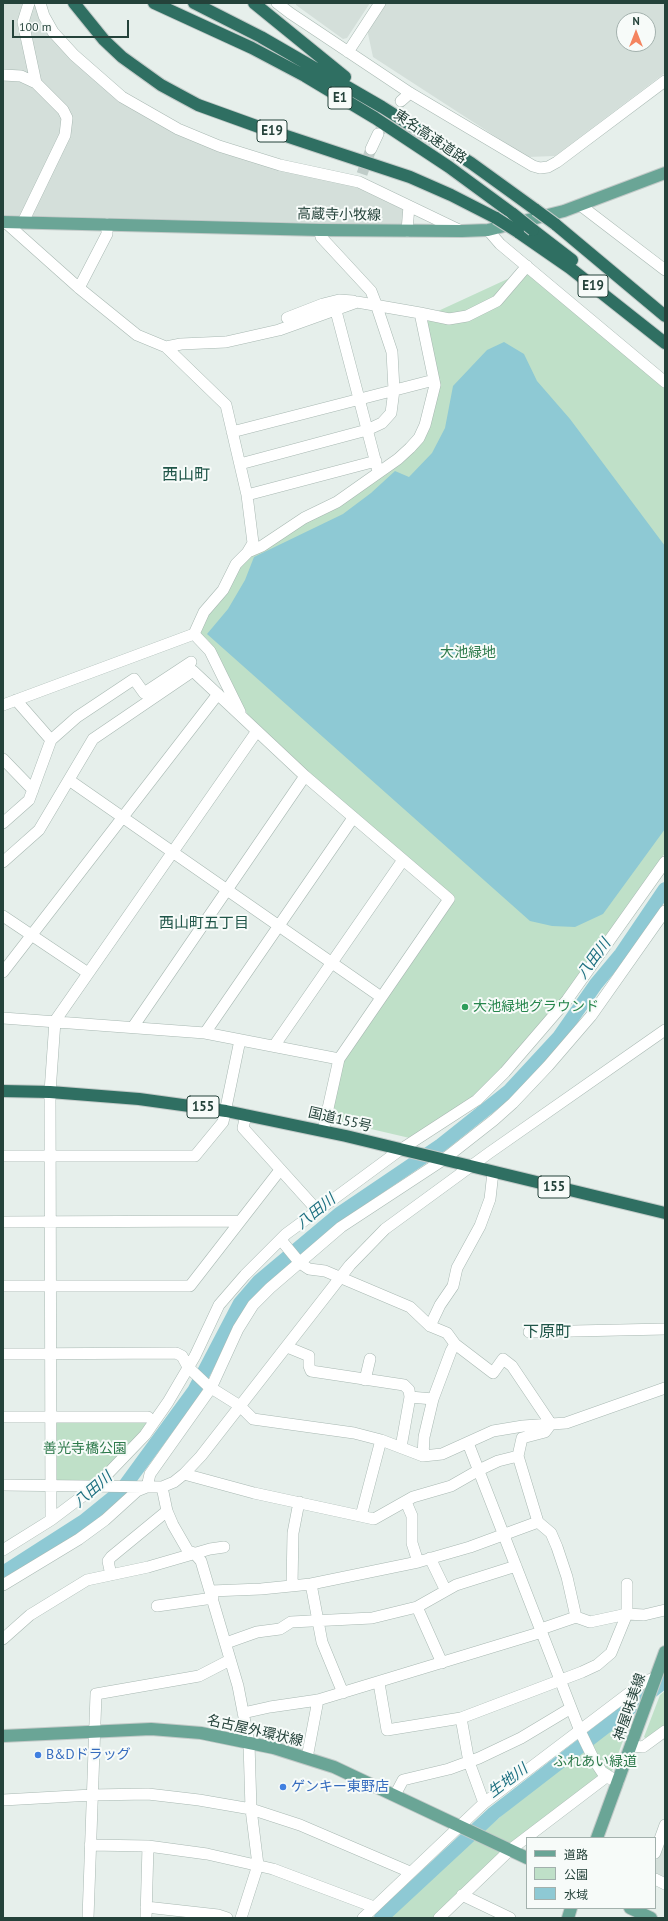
<!DOCTYPE html>
<html>
<head>
<meta charset="utf-8">
<style>
  body { margin:0 }
  #map { position:relative; width:668px; height:1921px; overflow:hidden; background:#e6efeb; font-family:"PT Sans","Noto Sans JP",sans-serif }
  canvas { display:block }
  .frame { position:absolute; inset:0; border:4px solid #24423a; pointer-events:none }
  .legend { position:absolute; left:526px; top:1837px; width:130px; height:72px; box-sizing:border-box; background:#f7fbf9; border:1px solid #a3b1ad; margin:0; padding:5px 7px; list-style:none; font-size:12px; color:#24423a }
  .legend li { display:flex; align-items:center; gap:8px; height:20px }
  .legend b { width:20px; border:1px solid #a3b1ad }
  .north { position:absolute; left:616px; top:12px; width:40px; height:40px; box-sizing:border-box; background:#f7fbf9; border:1px solid #a3b1ad; border-radius:50%; rotate:0deg; font-size:11px; font-weight:700; line-height:16px; text-align:center; color:#24423a }
  .north::after { content:''; display:block; margin:auto; width:14px; height:18px; background:#f4845f; clip-path:polygon(50% 0,100% 100%,50% 72%,0 100%) }
  .scale { position:absolute; left:12px; top:20px; width:117px; height:18px; box-sizing:border-box; border:2px solid #24423a; border-top:0; padding-left:5px; font-size:12px; line-height:14px; white-space:nowrap; color:#24423a; -webkit-text-stroke:3px #f7fbf9; paint-order:stroke }
</style>
</head>
<body>
<div id="map">
<canvas width="668" height="1921"></canvas>
<div class="frame"></div>
<ul class="legend">
<li><b style="height:5px;background:#6aa596"></b>道路</li>
<li><b style="height:11px;background:#bfe0c8"></b>公園</li>
<li><b style="height:11px;background:#8ec9d4"></b>水域</li>
</ul>
<div class="north">N</div>
<div class="scale">100 m</div>
</div>
<script>
const c = document.querySelector('canvas').getContext('2d');
c.lineJoin = 'round';
function fillPath(path, color) { c.fillStyle = color; c.fill(path, 'evenodd'); }
const toPath = rows => new Path2D(rows.map(r => 'M' + r).join(''));
function stroke(path, color, width, dash) { c.strokeStyle = color; c.lineWidth = width; c.lineCap = dash ? 'butt' : 'round'; c.setLineDash(dash || []); c.stroke(path); }
function drawText(font, color, halo, rows, align = 'center') {
  c.font = font + ' "PT Sans","Noto Sans JP",sans-serif'; c.lineWidth = 4; c.setLineDash([]); c.textBaseline = 'middle'; c.strokeStyle = halo; c.fillStyle = color; for (const [text, x, y, turn = 0] of rows) {
    c.save(); c.translate(x, y); c.rotate((+turn || 0) * Math.PI / 180); c.textAlign = isNaN(turn) ? turn : align; if (halo) c.strokeText(text, 0, 0); c.fillText(text, 0, 0); c.restore();
  }
}
const built = toPath([
  [3,3,34,3,43,21,155,119,351,185,408,212,404,225,3,215],
  [296,3,370,3,347,38,343,39,296,5],
  [384,3,665,3,665,73,555,156,527,157,373,57,367,29],
  [624,20,648,20,648,44,624,44],
  [665,1836,665,1880,655,1875,655,1863]
]);
const green = toPath([
  [527,270,665,386,665,853,567,995,475,1098,414,1139,328,1119,339,1072,346,1054,453,899,312,777,251,721,208,640,198,632,238,565,410,453,435,401,423,318],
  [54,1418,154,1418,94,1481,57,1480,54,1478],
  [665,1691,665,1727,648,1740,644,1737,660,1695],
  [626,1720,630,1721,612,1771,597,1779,497,1856,433,1918,389,1918,455,1856,514,1805,573,1758]
]);
const water = toPath([
  [504,342,524,354,537,381,570,419,665,546,665,829,603,914,575,927,552,926,530,921,207,634,228,609,245,580,254,557,343,514,371,493,395,471,409,477,432,453,445,428,453,386,487,350]
]);
const river = toPath([
  [3,1573,84,1521,121,1491,194,1391,240,1303,259,1281,339,1214,441,1145,509,1091,559,1037,596,984,621,954,665,889],
  [381,1918,494,1813,665,1681]
]);
const minorTunnel = toPath([
  [380,131,401,101],
  [362,174,371,149]
]);
const minor = toPath([
  [29,3,23,22,36,83],
  [40,3,44,16,53,32,74,55,122,97,178,129,219,146,280,165,359,182,461,231],
  [277,3,290,13,410,93,533,166,540,168,548,167,557,162,665,81],
  [348,52,380,3],
  [3,75,21,76,36,83,63,110,67,118,65,135,23,222],
  [401,101,410,93],
  [371,149,378,134],
  [580,205,665,270],
  [488,230,500,244,665,382],
  [407,231,409,206],
  [79,288,107,234,107,224],
  [336,311,378,471],
  [420,313,449,319,467,316,497,301,527,266],
  [287,318,323,304,339,300,353,301],
  [166,347,181,344,226,342,279,330,357,302,420,313,435,385,425,425,419,438,410,448,398,459,337,502,304,518,262,546,248,552],
  [232,432,434,380],
  [240,464,367,430,382,423,391,413,394,390,392,352,376,304,371,291,321,237,320,230],
  [247,495,376,461],
  [194,634,210,651,240,712],
  [16,700,51,740],
  [3,705,194,634,204,612,223,590,236,564,247,553,253,543,247,495,226,405,166,347,137,335,79,288,5,222],
  [3,759,33,790],
  [69,780,381,997],
  [3,823,29,800,51,740,77,717,134,679,144,693,191,662],
  [3,862,39,830,93,739,193,671,305,776,449,899,339,1059,323,1131],
  [3,916,88,973],
  [3,972,218,694],
  [3,1018,205,1033,339,1059],
  [133,1027,305,776],
  [205,1033,353,818],
  [274,1046,403,860],
  [246,1115,243,1128,317,1210],
  [3,1156,195,1156,223,1122,240,1040],
  [3,1222,240,1221],
  [281,1240,300,1263,309,1269,325,1271,410,1307,430,1326,447,1333,455,1344,493,1373,503,1359,512,1366,551,1424,545,1432,522,1438,518,1456,538,1522,551,1533,557,1547,567,1577,576,1617,590,1622,627,1614,644,1615,665,1610],
  [3,1286,190,1286,280,1170],
  [430,1326,440,1305,453,1286,457,1268,480,1226,490,1199,493,1172],
  [529,1332,665,1329],
  [287,1347,309,1356,309,1366,311,1371,404,1385,409,1390,410,1397,401,1447],
  [3,1354,176,1353,182,1356,188,1367,208,1386,240,1406,253,1419,354,1433,381,1440,423,1456,442,1454,493,1431,523,1426,566,1423,665,1388],
  [365,1380,370,1359],
  [410,1397,433,1399],
  [3,1417,148,1417],
  [468,1443,580,1731,594,1760,602,1772,618,1782],
  [423,1456,424,1437,433,1399,451,1351,455,1344],
  [184,1474,254,1493,374,1519,413,1497,451,1486,479,1470,498,1461,518,1456],
  [3,1485,162,1487,174,1482,184,1474,201,1456,350,1265,385,1229,489,1153,665,1030],
  [162,1487,167,1511,173,1525,188,1551,194,1553,201,1561,238,1686,249,1743,251,1809,258,1865,241,1918],
  [406,1502,412,1516,412,1543,418,1562],
  [361,1516,381,1440],
  [51,1520,96,1486,145,1435,168,1402,195,1356,219,1305,245,1275,286,1234,400,1150,477,1100,505,1072,567,1000,665,862],
  [3,1550,51,1520,50,1092,55,1021,257,731],
  [430,1558,445,1589],
  [111,1575,108,1561,111,1557,167,1511],
  [311,1584,322,1642,343,1693],
  [3,1585,79,1539,105,1520,137,1491,147,1487,150,1474,211,1388,238,1329,253,1305,270,1288,341,1227,443,1160,494,1120,513,1103,548,1066,591,1016,665,911],
  [292,1585,293,1533,299,1502],
  [211,1591,261,1589,311,1584,418,1562,470,1547,538,1522],
  [157,1606,213,1598],
  [417,1607,442,1663],
  [541,1629,576,1617],
  [3,1639,30,1615,87,1580,148,1567,210,1549,224,1547],
  [226,1643,257,1632,280,1629,291,1622,372,1618,417,1607,456,1585,516,1566],
  [379,1683,387,1730,461,1718,582,1672,597,1665,611,1653,627,1614,627,1584],
  [243,1713,270,1707,318,1700,542,1632],
  [461,1718,469,1762,484,1803],
  [632,1746,643,1747,665,1731],
  [307,1758,318,1700],
  [395,1795,403,1780,449,1769,479,1758,521,1738,571,1708],
  [3,1800,92,1795,148,1794,199,1800,251,1809,300,1825,410,1872],
  [90,1845,148,1846,207,1854,273,1869,374,1907],
  [655,1853,665,1825],
  [655,1879,665,1884],
  [462,1895,510,1918],
  [146,1907,218,1915,227,1918],
  [88,1918,96,1694,199,1676,230,1660],
  [146,1918,148,1846],
  [363,1918,484,1803,645,1681,655,1678],
  [439,1918,510,1850,606,1777,614,1780]
]);
const major = toPath([
  [3,222,320,230,462,231,488,230,564,211,665,173],
  [3,1736,151,1729,201,1733,274,1748,334,1767,527,1858],
  [597,1838,665,1652],
  [630,1908,651,1918],
  [568,1918,571,1908]
]);
const highway = toPath([
  [74,3,104,40,122,57,161,85,198,105,259,127,410,177,451,195,496,218],
  [154,3,252,48,305,76,375,118,449,167,513,214],
  [194,3,261,37,382,107,471,163,536,210],
  [254,3,345,77],
  [555,224,665,316],
  [533,230,572,260],
  [518,232,570,268,665,343],
  [3,1091,50,1092,139,1099,226,1111,346,1136,665,1213]
]);
const highwayBridge = toPath([
  [536,210,555,224],
  [513,214,533,230],
  [496,218,518,232]
]);
const markers = [
  [465,1007,4,"#2e9e5b"],
  [38,1755,4,"#3f7fe0"],
  [283,1787,4,"#3f7fe0"]
];
const shields = [
  [340,98,24],
  [272,131,30],
  [593,286,30],
  [203,1107,32],
  [554,1187,32]
];
const shieldNames = [
  ["E1",340,98],
  ["E19",272,131],
  ["E19",593,286],
  ["155",203,1107],
  ["155",554,1187]
];
const streetNames = [
  ["東名高速道路",430,137,34],
  ["高蔵寺小牧線",339,215,1],
  ["国道155号",340,1120,13],
  ["神屋味美線",630,1707,-71],
  ["名古屋外環状線",255,1731,13]
];
const parkNames = [
  ["大池緑地",468,653],
  ["善光寺橋公園",85,1449],
  ["ふれあい緑道",595,1762]
];
const leisureNames = [
  ["大池緑地グラウンド",473,1007]
];
const shopNames = [
  ["B&Dドラッグ",46,1755],
  ["ゲンキー東野店",291,1787]
];
const neighbourhoodNames = [
  ["西山町五丁目",204,924]
];
const waterNames = [
  ["八田川",594,959,-54],
  ["八田川",316,1212,-39],
  ["八田川",93,1490,-41],
  ["生地川",508,1781,-37]
];
const quarterNames = [
  ["西山町",186,475],
  ["下原町",547,1332]
];
fillPath(built, '#d4dfda');
fillPath(green, '#bfe0c8');
fillPath(water, '#8ec9d4');
stroke(river, '#8ec9d4', 14);
stroke(minorTunnel, '#bfccc8', 11, [11, 5.5]);
stroke(minor, '#a8b8b2', 12);
stroke(major, '#c2cac8', 14);
stroke(highway, '#c2cac8', 14);
stroke(minor, '#fff', 11);
stroke(major, '#6aa596', 12);
stroke(highway, '#2f6f62', 12);
stroke(highwayBridge, '#c2cac8', 14, []);
stroke(highwayBridge, '#2f6f62', 12);
for (const [x, y, r, color] of markers) { const dot = new Path2D(); dot.arc(x, y, r, 0, 2 * Math.PI); c.fillStyle = color; c.fill(dot); stroke(dot, '#f7fbf9', 1.5); }
for (const [x, y, w] of shields) { const box = new Path2D(); box.roundRect(x - w / 2, y - 11, w, 22, 3); c.fillStyle = '#f7fbf9'; c.fill(box); stroke(box, '#24423a', 1); }
drawText('bold 13px', '#24423a', null, shieldNames);
drawText('14px', '#24423a', '#f7fbf9', streetNames);
drawText('14px', '#2d7a4b', '#f7fbf9', parkNames);
drawText('14px', '#27864d', '#f7fbf9', leisureNames, 'left');
drawText('14px', '#366cbe', '#f7fbf9', shopNames, 'left');
drawText('15px', '#1f5548', '#f7fbf9', neighbourhoodNames);
drawText('italic 15px', '#1c6f80', '#f7fbf9', waterNames);
drawText('16px', '#1f5548', '#f7fbf9', quarterNames);
</script>
</body>
</html>
